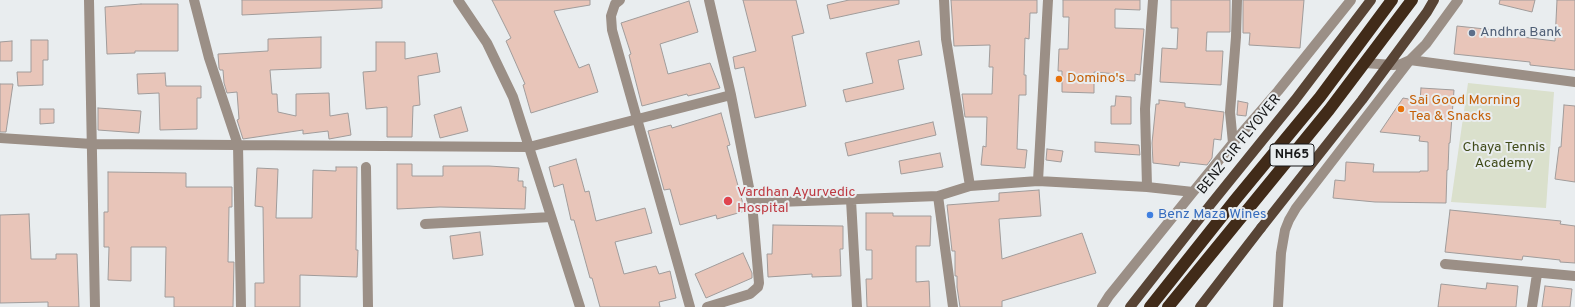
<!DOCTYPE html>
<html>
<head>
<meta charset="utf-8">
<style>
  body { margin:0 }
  canvas { display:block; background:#e9edef }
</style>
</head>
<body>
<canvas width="1575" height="307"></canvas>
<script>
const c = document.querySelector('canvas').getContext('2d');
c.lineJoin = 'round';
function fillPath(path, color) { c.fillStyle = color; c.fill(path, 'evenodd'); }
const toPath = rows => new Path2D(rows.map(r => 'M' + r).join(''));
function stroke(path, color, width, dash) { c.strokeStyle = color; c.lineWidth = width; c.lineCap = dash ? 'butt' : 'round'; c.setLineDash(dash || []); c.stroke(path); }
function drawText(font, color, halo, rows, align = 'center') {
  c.font = font + ' Overpass,sans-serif'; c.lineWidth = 4; c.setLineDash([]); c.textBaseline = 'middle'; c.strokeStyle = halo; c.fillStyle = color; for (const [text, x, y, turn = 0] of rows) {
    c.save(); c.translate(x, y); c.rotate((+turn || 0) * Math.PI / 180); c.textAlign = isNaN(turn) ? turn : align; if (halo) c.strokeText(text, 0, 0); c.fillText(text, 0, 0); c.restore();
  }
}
const green = toPath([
  [1468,83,1554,92,1546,208,1451,202]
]);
const building = toPath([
  [242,0,382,0,382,8,242,15,242,0],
  [492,0,590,0,590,5,554,11,579,68,589,64,598,92,531,113,523,85,525,84,506,41,511,38,492,0],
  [743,0,796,0,804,33,792,36,806,106,755,118,744,67,735,69,733,57,756,51,743,0],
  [849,0,899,0,899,4,830,19,827,5,849,0],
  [951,0,1037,0,1037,13,1030,13,1029,39,1025,38,1024,75,1026,75,1026,95,1019,95,1017,149,1027,150,1025,168,981,165,983,146,986,147,987,117,965,117,962,94,992,94,993,67,989,67,990,45,954,46,951,0],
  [1063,0,1140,0,1140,10,1115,9,1115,28,1144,29,1140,75,1135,74,1135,81,1117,80,1117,74,1094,72,1094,93,1062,92,1062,71,1058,71,1059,49,1068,49,1069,17,1063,17,1063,0],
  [1171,0,1230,0,1230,32,1207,32,1206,51,1223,51,1221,85,1160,82,1162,48,1177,49,1178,28,1171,28,1171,0],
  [1243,0,1304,0,1300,48,1249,45,1250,33,1243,33,1243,0],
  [1500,0,1535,0,1532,12,1499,4,1500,0],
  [1557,0,1575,0,1575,70,1530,65,1530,62,1454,54,1457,26,1523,33,1522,37,1555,41,1557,0],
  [689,1,698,32,660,44,668,74,710,63,720,88,688,96,687,94,642,106,629,55,631,54,621,23,689,1],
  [141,4,178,4,178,51,135,51,135,53,107,54,105,7,141,4],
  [321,37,321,68,270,70,272,94,277,94,278,112,296,116,296,94,329,93,330,116,348,113,351,135,329,139,328,131,303,134,303,130,243,139,237,120,239,119,237,92,227,93,224,83,223,70,220,70,219,68,218,54,268,51,268,39,321,37],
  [31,40,48,40,48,60,43,60,43,85,18,86,17,72,31,72,31,40],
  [12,41,12,61,0,61,0,42,12,41],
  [919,41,922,55,898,60,904,89,846,102,843,90,873,83,866,53,919,41],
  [376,42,405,42,405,59,437,53,440,72,418,76,420,105,413,106,412,137,387,137,387,107,366,109,363,72,376,71,376,42],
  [165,73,166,86,201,86,201,98,197,98,197,129,160,130,159,93,138,94,137,74,165,73],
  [0,84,13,84,6,132,0,132,0,84],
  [1421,88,1454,90,1450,143,1449,143,1448,170,1447,170,1446,203,1375,202,1333,198,1335,180,1345,181,1346,162,1374,164,1373,172,1420,172,1420,171,1428,171,1428,142,1419,141,1420,136,1380,132,1403,98,1420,101,1421,88],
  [1116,96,1131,97,1131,124,1111,124,1111,106,1115,106,1116,96],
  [1159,100,1185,103,1185,107,1224,112,1221,140,1214,139,1212,158,1207,165,1180,162,1179,166,1153,163,1152,143,1156,104,1159,104,1159,100],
  [1238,101,1248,103,1246,116,1237,115,1238,101],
  [1564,105,1575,106,1575,182,1555,179,1559,147,1561,147,1564,105],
  [461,107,468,131,440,138,434,115,461,107],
  [98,108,141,111,139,133,98,130,98,108],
  [40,109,54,109,54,123,40,124,40,109],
  [721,113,730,145,727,146,745,211,717,219,716,215,680,225,670,189,664,190,648,131,671,125,672,128,721,113],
  [933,122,936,135,848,156,845,143,933,122],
  [1095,142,1139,145,1140,155,1095,152,1095,142],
  [1047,149,1063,151,1061,162,1046,160,1047,149],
  [940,153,943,167,901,174,899,161,940,153],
  [576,159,585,192,589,191,596,221,645,208,652,233,615,242,624,274,656,266,659,274,670,271,676,298,659,302,660,307,600,307,592,278,590,278,574,220,571,220,563,184,554,187,549,167,576,159],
  [397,164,412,164,412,176,443,176,443,166,489,166,519,168,518,181,523,181,523,187,526,187,525,209,440,207,397,209,397,164],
  [336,167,357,167,356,250,358,250,357,277,300,275,300,307,255,307,255,283,264,283,263,207,255,206,257,168,278,169,276,218,312,218,313,170,336,171,336,167],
  [108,172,186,173,186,187,232,187,232,207,229,207,228,262,234,262,233,307,174,307,174,297,165,297,166,247,131,247,131,281,108,280,109,247,104,247,104,212,108,212,108,172],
  [1039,190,1041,216,999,219,1002,259,1082,233,1096,273,1002,301,1002,307,960,307,957,287,957,276,955,276,955,251,952,251,947,205,999,201,999,193,1039,190],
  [1450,210,1561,221,1560,224,1575,226,1575,263,1560,262,1560,260,1523,256,1522,260,1445,252,1450,210],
  [866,213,893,213,893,216,931,216,930,246,916,246,916,282,929,281,930,307,867,307,866,279,872,279,872,250,866,250,866,213],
  [29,214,31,259,56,259,56,254,77,254,79,307,48,307,48,302,0,303,0,215,29,214],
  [773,225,843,226,843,249,840,249,841,276,812,277,812,274,768,277,767,254,772,254,773,225],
  [480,232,483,255,453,259,450,236,480,232],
  [743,253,752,273,752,278,706,298,695,274,743,253],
  [1487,283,1518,286,1516,307,1438,307,1441,284,1486,289,1487,283],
  [1545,286,1572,289,1570,307,1542,307,1545,286]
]);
const minor = toPath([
  [89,0,95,307],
  [194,0,209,58,238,145,241,307],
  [458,0,487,43,513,97,580,307],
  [620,0,615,4,611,16,612,30,690,307],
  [709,0,731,95,752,203,938,196,970,186,1038,181,1147,187,1193,192],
  [944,0,946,39,970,186],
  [1365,63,1393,65,1401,64,1410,60,1426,44,1458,0],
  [0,138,92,144,529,147,731,95],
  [1233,143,1230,112,1236,37,1237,0],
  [366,167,368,307],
  [1038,181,1048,0],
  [1147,187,1145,109,1153,0],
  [938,196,953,307],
  [851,200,857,307],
  [425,224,551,217],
  [1445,264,1575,276],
  [707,307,750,294,758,287,759,283,752,203],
  [1102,307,1109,296,1193,192,1233,143,1278,91,1351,0],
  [1278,307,1281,253,1285,230,1289,220,1296,208,1410,60,1575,82],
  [1532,307,1537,274]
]);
const major = toPath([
  [1130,307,1211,204,1295,100,1371,0],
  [1200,307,1261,228]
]);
const highway = toPath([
  [1150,307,1235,200,1320,97,1392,0],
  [1168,307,1329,110,1412,0]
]);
const majorBridge = toPath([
  [1261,228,1362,100,1427,12,1434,0]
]);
const markers = [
  [1472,33,4,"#5c6f8a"],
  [1059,79,4,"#e8710a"],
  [1401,109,4,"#e8710a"],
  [728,201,5,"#e0444e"],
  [1150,215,4,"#3f7fe0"]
];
const shields = [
  [1292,155,44]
];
const shieldNames = [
  ["NH65",1292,155]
];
const serviceNames = [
  ["Andhra Bank",1480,33]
];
const foodNames = [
  ["Domino's",1067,79],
  ["Sai Good Morning",1409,101],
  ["Tea & Snacks",1409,117]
];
const streetNames = [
  ["BENZ CIR FLYOVER",1240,145,-51]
];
const parkNames = [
  ["Chaya Tennis",1504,148],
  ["Academy",1504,164]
];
const healthNames = [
  ["Vardhan Ayurvedic",737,193],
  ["Hospital",737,209]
];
const shopNames = [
  ["Benz Maza Wines",1158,215]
];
fillPath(green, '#dae0cc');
fillPath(building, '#e8c5b9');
stroke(building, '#a09c9b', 1);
stroke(minor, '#9b8f86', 10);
stroke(major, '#584435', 10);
stroke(highway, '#412b19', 12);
stroke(majorBridge, '#584435', 10);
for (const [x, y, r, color] of markers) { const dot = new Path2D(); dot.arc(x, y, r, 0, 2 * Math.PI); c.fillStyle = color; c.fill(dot); stroke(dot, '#e9edef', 1.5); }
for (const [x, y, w] of shields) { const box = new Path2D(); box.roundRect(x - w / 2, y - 11, w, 22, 3); c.fillStyle = '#e9edef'; c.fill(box); stroke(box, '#161718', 1); }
drawText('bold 13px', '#161718', null, shieldNames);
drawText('14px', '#4e5e75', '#e9edef', serviceNames, 'left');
drawText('14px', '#c56008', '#e9edef', foodNames, 'left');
drawText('14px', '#161718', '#e9edef', streetNames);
drawText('14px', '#404b19', '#e9edef', parkNames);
drawText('14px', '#be3a42', '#e9edef', healthNames, 'left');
drawText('14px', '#366cbe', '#e9edef', shopNames, 'left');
</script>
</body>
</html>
